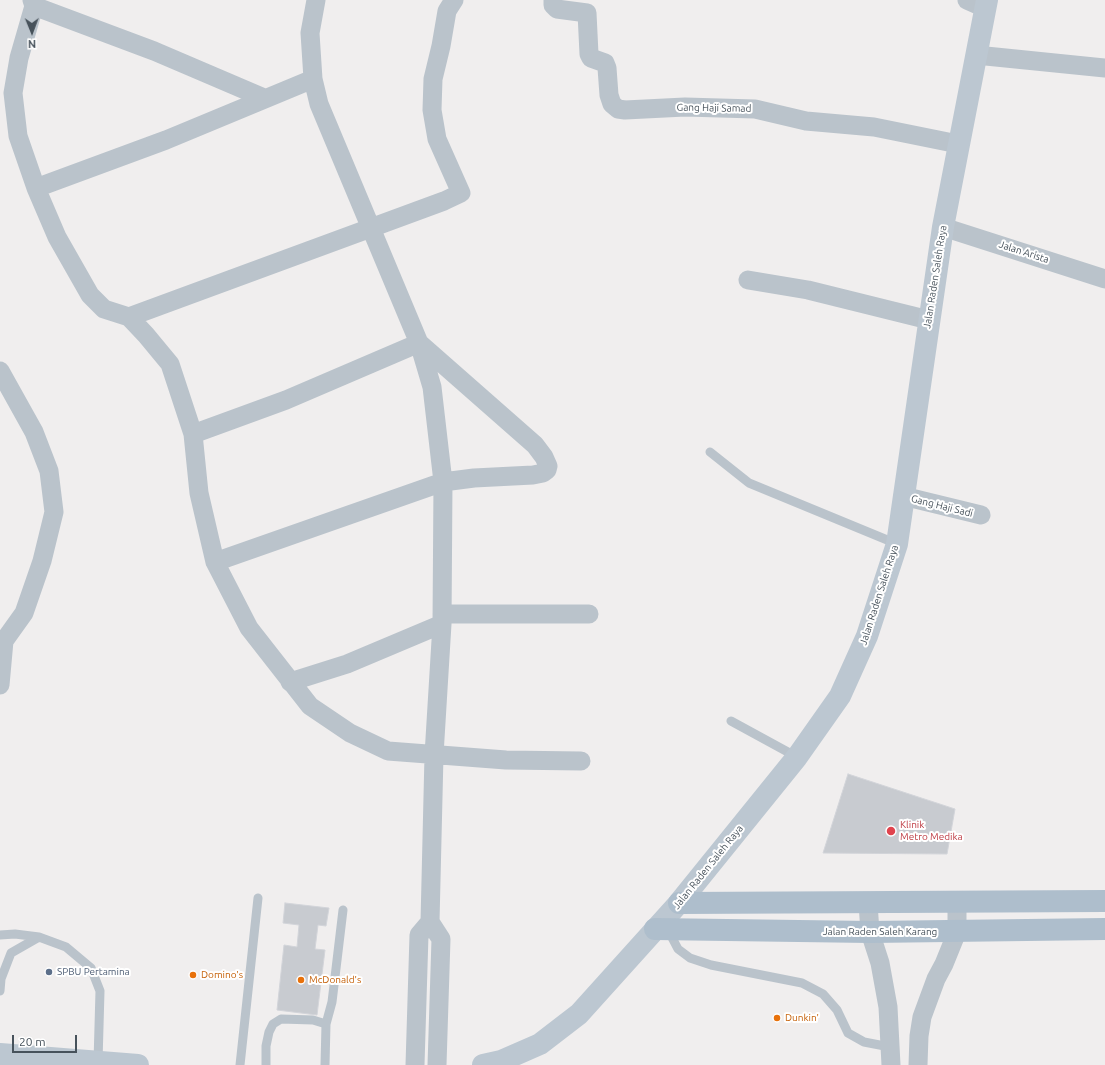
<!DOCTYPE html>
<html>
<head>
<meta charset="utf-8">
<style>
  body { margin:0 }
  #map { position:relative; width:1105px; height:1065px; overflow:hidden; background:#f0eeee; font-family:Ubuntu,sans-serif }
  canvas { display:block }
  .north { position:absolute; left:12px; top:12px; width:40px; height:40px; -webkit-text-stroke:3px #fff; paint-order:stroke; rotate:179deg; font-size:11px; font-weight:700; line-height:16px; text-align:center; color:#47525b }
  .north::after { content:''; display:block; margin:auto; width:14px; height:18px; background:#47525b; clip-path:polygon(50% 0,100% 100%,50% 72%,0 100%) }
  .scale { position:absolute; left:12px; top:1035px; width:65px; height:18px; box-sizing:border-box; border:2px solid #47525b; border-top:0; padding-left:5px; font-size:12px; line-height:14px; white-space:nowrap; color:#47525b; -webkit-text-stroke:3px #fff; paint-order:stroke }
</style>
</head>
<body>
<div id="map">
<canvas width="1105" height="1065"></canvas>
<div class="north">N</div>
<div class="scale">20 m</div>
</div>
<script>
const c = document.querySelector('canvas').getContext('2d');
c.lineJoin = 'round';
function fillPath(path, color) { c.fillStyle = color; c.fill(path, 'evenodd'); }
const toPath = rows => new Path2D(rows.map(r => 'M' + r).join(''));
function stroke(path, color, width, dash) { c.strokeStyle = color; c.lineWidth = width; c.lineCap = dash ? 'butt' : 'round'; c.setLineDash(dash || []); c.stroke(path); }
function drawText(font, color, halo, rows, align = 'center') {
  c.font = font + ' Ubuntu,sans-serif'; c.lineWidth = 4; c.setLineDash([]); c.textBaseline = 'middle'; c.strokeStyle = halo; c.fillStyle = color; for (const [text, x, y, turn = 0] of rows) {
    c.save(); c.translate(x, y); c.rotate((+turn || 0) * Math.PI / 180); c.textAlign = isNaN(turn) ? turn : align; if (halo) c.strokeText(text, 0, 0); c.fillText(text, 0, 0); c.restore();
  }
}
const building = toPath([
  [848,774,955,809,947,854,823,853,848,774],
  [285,903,329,908,326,926,318,925,315,949,325,950,317,1015,277,1010,284,945,297,947,299,925,283,923,285,903]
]);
const service = toPath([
  [710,452,749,483,897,544],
  [731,721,797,757],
  [668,930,678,949,690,958,711,965,802,983,823,994,837,1010,848,1033,864,1042,890,1047],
  [0,935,15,934,39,937,66,947,91,968,100,991,98,1062],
  [0,991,1,979,11,953,39,937],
  [326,1024,332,1002,343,910],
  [240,1065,258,898],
  [266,1065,266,1046,269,1032,273,1024,281,1019,313,1020,326,1024,325,1065]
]);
const minor = toPath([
  [32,0,34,6,19,58,13,93,18,136,36,188,57,237,90,295,104,309,129,317,146,335,170,364,193,434,199,493,215,562,249,628,310,706,350,733,388,751,506,760,581,761],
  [316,0,310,33,313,79,319,104,419,343,432,387,443,482,442,624,434,755,430,922,441,939,437,1065],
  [553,0,553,5,557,9,587,13,589,54,591,58,605,63,607,68,609,95,612,104,618,109,625,110,685,107,755,109,806,121,874,127,958,144],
  [967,0,985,8],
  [34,6,154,51,264,98],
  [976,55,1105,68],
  [36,188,166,140,313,79],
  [943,227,1105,279],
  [748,280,808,290,929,320],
  [129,317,444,201,461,193,437,139,432,110,433,79,441,46,447,11,454,0],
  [0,371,34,432,49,471,54,512,42,561,24,613,4,641,0,685],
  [193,434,286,400,419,343,535,445,544,457,548,466,547,470,543,473,533,475,474,478,443,482,215,562],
  [903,496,981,515],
  [442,614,589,614],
  [290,682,347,664,442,624],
  [868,903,870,932,880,963,888,1007,891,1065],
  [415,1065,419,935,430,922],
  [918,1065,919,1036,922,1017,936,979,944,964,957,932,957,902]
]);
const secondary = toPath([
  [0,1054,138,1065],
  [483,1065,501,1061,540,1044,579,1014,679,903,797,757,840,696,867,636,897,544,943,227,987,0]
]);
const primary = toPath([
  [679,903,1105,901],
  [655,929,870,932,1105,929]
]);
const markers = [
  [891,831,5,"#e0444e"],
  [49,972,4,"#5c6f8a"],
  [193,975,4,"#e8710a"],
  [301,980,4,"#e8710a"],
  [777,1018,4,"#e8710a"]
];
const streetNames = [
  ["Gang Haji Samad",714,108,1],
  ["Jalan Arista",1024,252,18],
  ["Jalan Raden Saleh Raya",935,277,-81],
  ["Gang Haji Sadi",942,506,14],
  ["Jalan Raden Saleh Raya",879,595,-72],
  ["Jalan Raden Saleh Raya",708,867,-51],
  ["Jalan Raden Saleh Karang",880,932]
];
const healthNames = [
  ["Klinik",900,825],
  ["Metro Medika",900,837]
];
const serviceNames = [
  ["SPBU Pertamina",57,972]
];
const foodNames = [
  ["Domino's",201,975],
  ["McDonald's",309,980],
  ["Dunkin'",785,1018]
];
fillPath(building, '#c8cbd0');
stroke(building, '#d2d4d9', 1);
stroke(service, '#bac3cb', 9);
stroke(minor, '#bac3cb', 19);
stroke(secondary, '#bcc7d1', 22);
stroke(primary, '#aebecc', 22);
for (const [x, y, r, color] of markers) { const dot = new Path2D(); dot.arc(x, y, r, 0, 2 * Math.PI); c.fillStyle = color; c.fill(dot); stroke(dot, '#fff', 1.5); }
drawText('10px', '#47525b', '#fff', streetNames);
drawText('10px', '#be3a42', '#fff', healthNames, 'left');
drawText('10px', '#4e5e75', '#fff', serviceNames, 'left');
drawText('10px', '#c56008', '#fff', foodNames, 'left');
</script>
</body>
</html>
